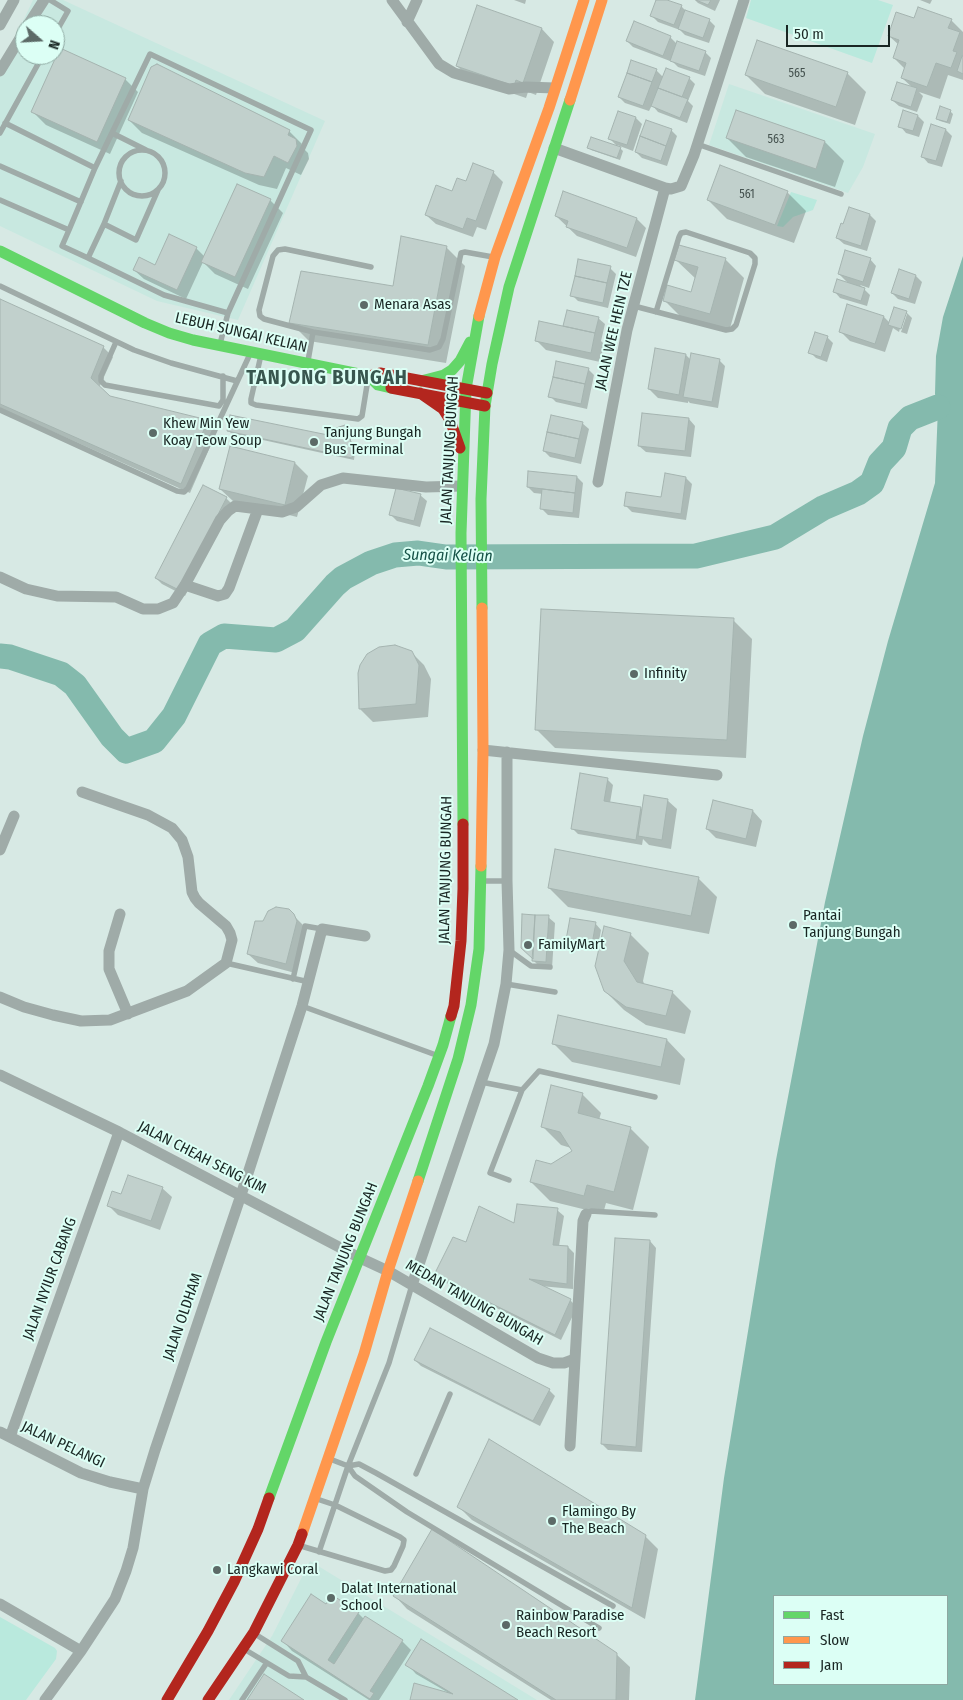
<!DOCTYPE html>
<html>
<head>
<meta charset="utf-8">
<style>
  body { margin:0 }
  #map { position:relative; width:963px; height:1700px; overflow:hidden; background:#d7e9e4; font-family:"Fira Sans Condensed",sans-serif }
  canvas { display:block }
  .legend { position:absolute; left:773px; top:1595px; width:175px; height:90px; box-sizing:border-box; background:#dcfff5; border:1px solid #8ea8a1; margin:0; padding:6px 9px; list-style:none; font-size:15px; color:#192623 }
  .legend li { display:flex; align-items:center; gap:10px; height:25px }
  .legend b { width:25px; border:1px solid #8ea8a1 }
  .north { position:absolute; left:15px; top:15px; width:50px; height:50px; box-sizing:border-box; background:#dcfff5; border:1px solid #8ea8a1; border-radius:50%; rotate:109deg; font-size:14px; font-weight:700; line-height:20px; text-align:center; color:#192623 }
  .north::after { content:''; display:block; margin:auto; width:18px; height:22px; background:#5c6a67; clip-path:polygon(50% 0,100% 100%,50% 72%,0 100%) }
  .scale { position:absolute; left:786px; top:25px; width:104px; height:22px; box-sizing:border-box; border:2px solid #192623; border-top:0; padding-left:6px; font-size:15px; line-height:18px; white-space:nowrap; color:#192623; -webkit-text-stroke:4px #dcfff5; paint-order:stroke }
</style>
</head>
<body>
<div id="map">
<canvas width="963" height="1700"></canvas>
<ul class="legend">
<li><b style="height:6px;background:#63d668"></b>Fast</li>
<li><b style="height:6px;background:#ff974d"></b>Slow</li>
<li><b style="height:6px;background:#b3261e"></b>Jam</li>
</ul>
<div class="north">N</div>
<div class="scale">50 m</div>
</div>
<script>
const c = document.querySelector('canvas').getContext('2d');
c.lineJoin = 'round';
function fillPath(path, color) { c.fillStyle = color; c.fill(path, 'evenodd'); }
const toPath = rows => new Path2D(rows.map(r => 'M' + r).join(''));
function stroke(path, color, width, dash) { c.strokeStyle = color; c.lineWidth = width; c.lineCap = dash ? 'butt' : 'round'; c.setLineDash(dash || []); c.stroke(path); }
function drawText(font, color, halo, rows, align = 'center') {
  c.font = font + ' "Fira Sans Condensed",sans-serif'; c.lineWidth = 4; c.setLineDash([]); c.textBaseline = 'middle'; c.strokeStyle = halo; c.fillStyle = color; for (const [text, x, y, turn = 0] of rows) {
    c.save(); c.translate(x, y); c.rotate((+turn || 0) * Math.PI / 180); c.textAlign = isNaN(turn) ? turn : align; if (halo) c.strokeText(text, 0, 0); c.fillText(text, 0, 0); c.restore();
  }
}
const built = toPath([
  [33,0,63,0,325,121,238,320,157,301,0,226,0,70],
  [25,25,55,25,55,55,25,55],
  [729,84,875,134,863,167,848,193,709,145],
  [310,1561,537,1700,229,1700,272,1636]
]);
const green = toPath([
  [751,0,878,0,893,5,872,63,746,18],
  [791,192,817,200,813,210,793,217,783,227,777,226],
  [0,1617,55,1648,57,1651,56,1659,26,1700,0,1700]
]);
const water = toPath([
  [963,256,963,1700,695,1700,724,1478,776,1160,825,902,863,736,888,641,935,483,938,407,935,394,936,356,943,317],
  [774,1596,947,1596,947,1684,774,1684]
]);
const shadow = toPath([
  [514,0,526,0,525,4],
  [657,0,663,0,681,6,686,11,709,20,715,26,709,43,685,35,680,30,658,22,652,16],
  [695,0,720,0,715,11,698,3],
  [920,0,932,0,930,4],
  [914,20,951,20,963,32,963,80,948,75,940,99,919,92,923,96,917,112,899,106,892,100,913,88,902,78,905,69,894,58,899,45,889,36],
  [542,29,554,42,536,95,528,92,526,98,470,79,457,66],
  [670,37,677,44,705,52,711,58,705,76,678,67,670,59,670,61,633,47,627,41],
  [656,70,664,78,689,78,695,84,688,101,693,106,687,123,658,112,652,105,649,111,625,103,619,97],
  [847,73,866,92,855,125,765,94,746,75],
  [125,79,138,92,110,154,46,125,33,112],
  [950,111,953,114,950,124,940,121,937,119],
  [737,112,825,142,844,161,835,187,746,157,727,138],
  [918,116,924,122,919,137,906,133,900,126],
  [636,118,642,124,633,151,617,145,623,151,620,160,591,150,589,147,619,148,610,139],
  [129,120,289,131,302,144,301,146,308,153,309,159,301,175,286,168,277,189,259,185,142,133],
  [671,130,677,136,667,166,642,158,636,152],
  [946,130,952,136,942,167,928,163,922,156],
  [493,172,503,182,486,230,477,227,473,237,436,224,426,215,453,192,467,183],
  [787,192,806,211,794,243,727,219,708,200],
  [270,200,283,213,248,289,215,274,203,262,186,299,144,279,134,270,156,266,196,248,205,257],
  [850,209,870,215,876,221,867,251,844,244,837,238],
  [556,216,637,219,646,228,636,257,577,236],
  [446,247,465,266,446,363,309,341,290,322,394,288],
  [725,259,744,278,729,332,683,319,664,300,692,294,696,279,676,260],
  [870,259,876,266,869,288,860,285,870,295,867,306,840,298,834,291,849,284,839,274],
  [610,268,616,274,608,308,578,301,572,295],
  [916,276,922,282,915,304,898,299,892,293],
  [0,301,103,347,113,357,99,388,110,398,208,421,217,431,190,493,0,408],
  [568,311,598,318,605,324,601,341,604,344,600,362,546,350,536,340,564,328],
  [906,312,912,318,907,334,901,332,907,314,904,314,899,332,893,328,885,352,850,341,840,331,884,317,890,323],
  [827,337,833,343,827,362,816,358,810,352],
  [686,355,691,360,719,360,725,366,718,408,690,403,688,401,688,403,658,398,649,389],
  [588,369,594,375,587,409,556,402,550,396],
  [689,419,695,426,691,457,646,452,639,446],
  [582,423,589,429,581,464,550,457,544,451],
  [344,427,347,429,355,452,354,460,231,433,228,430,329,437],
  [230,447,295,463,308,476,297,517,233,501,220,489],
  [577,477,583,483,579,518,548,515,542,509,543,494,534,493,528,487],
  [686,478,692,484,686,520,632,512,626,506,662,499],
  [420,495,427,501,420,527,397,521,391,515],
  [226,498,232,504,185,596,162,584,156,578],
  [733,620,752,639,746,758,555,748,536,729],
  [411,652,424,665,431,679,428,717,373,722,360,709],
  [607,779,613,785,610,803,641,808,643,811,667,800,677,809,671,849,649,845,643,839,642,845,578,834,572,828],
  [753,811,762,821,756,847,716,838,707,829],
  [698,878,717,897,709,934,568,907,549,888],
  [289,911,303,925,295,973,258,963,248,954,263,922],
  [548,917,555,923,552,968,540,967,534,961],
  [595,923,601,930,598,947,630,934,649,953,643,981,645,986,672,992,691,1011,685,1034,646,1025,624,1010,605,991,600,950,574,946,567,939],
  [667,1040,685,1059,680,1085,572,1062,553,1043],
  [582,1094,601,1113,599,1120,630,1128,649,1147,633,1210,606,1203,603,1214,550,1201,531,1182,552,1165,574,1152,571,1148,561,1145,542,1126],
  [162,1188,172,1197,160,1230,118,1215,108,1205,122,1196],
  [557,1210,564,1216,559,1246,568,1247,574,1253,573,1289,540,1286,570,1300,577,1307,561,1340,442,1281,436,1275,466,1243],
  [650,1241,656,1248,642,1452,608,1450,602,1444],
  [415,1360,549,1390,555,1396,540,1426,421,1366],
  [459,1507,645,1536,658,1549,645,1619,472,1520],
  [333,1596,358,1613,364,1619,402,1641,411,1650,379,1700,369,1700,292,1651,283,1641,327,1605],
  [395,1596,616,1654,630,1667,629,1700,551,1700,407,1609],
  [407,1664,516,1700,411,1700,447,1692,416,1674]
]);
const river = toPath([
  [0,656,10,657,61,674,75,685,112,737,126,751,154,741,174,716,210,644,224,636,276,640,295,630,335,585,343,578,371,563,395,555,418,553,446,557,696,556,775,537,823,508,858,493,872,483,880,463,894,448,900,428,910,418,938,407]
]);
const building = toPath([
  [656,0,667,0,682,5,674,25,650,16,656,0],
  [696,0,711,0,708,5,696,0],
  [477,5,542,28,523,83,516,80,514,86,456,66,477,5],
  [918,7,952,19,948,28,960,32,953,51,957,52,951,68,936,63,927,87,901,78,906,63,893,58,899,40,888,36,896,12,914,18,918,7],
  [685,10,710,19,703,38,678,29,685,10],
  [634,21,671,36,663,56,626,41,634,21],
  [757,40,848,72,836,107,745,75,757,40],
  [677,41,706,51,699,71,670,61,677,41],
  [60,48,126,78,97,142,31,112,60,48],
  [962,56,963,56,963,74,957,71,962,56],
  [631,60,657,69,652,82,627,73,631,60],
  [157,64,290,130,288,135,296,139,297,146,288,163,274,156,264,177,245,173,128,120,151,67,157,64],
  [666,68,690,77,682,97,658,88,666,68],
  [627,73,652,82,643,106,618,97,627,73],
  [897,82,917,88,911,107,891,100,897,82],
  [658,88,688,99,680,118,651,106,658,88],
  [940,106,951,110,947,122,936,119,940,106],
  [736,110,825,141,816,169,726,138,736,110],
  [903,110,918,115,913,131,898,127,903,110],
  [618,111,636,117,627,145,608,139,618,111],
  [646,120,672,129,666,146,640,136,646,120],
  [931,124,946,129,936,161,921,157,931,124],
  [640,136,666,146,661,161,635,152,640,136],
  [591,137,621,147,617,158,587,148,591,137],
  [473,163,494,171,476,221,467,218,463,229,425,215,436,185,452,191,457,178,466,181,473,163],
  [720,165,788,191,775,225,707,200,720,165],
  [237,184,271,199,235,277,201,262,237,184],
  [563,191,637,218,627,248,566,227,568,221,555,216,563,191],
  [849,207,870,214,861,246,836,238,841,223,843,224,849,207],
  [169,234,197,247,177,290,133,270,139,257,155,265,169,234],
  [401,236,447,246,428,345,289,323,301,271,393,286,401,236],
  [679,245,726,258,710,314,663,301,667,285,691,292,698,267,674,260,679,245],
  [845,250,871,258,863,282,838,274,845,250],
  [578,259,611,266,607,283,575,276,578,259],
  [899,269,916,275,909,299,891,293,899,269],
  [575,276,607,283,603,303,570,296,575,276],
  [837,279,865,288,861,301,833,292,837,279],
  [0,299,104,346,91,378,110,396,208,420,181,484,0,404,0,299],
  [847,304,884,316,875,344,839,332,847,304],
  [894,307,907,311,901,329,888,325,894,307],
  [567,310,599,317,595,333,563,326,567,310],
  [539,321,595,333,591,353,535,341,539,321],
  [815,332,828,336,821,357,808,353,815,332],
  [655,348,686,354,679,395,648,389,655,348],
  [691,353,720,359,712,402,683,397,691,353],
  [556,361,589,368,585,384,553,377,556,361],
  [553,377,585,384,581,404,548,397,553,377],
  [642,413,689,418,685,451,638,446,642,413],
  [230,415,328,435,327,431,345,425,353,448,352,458,227,431,230,415],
  [551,415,583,422,579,439,547,432,551,415],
  [547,432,579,439,575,458,543,451,547,432],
  [230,446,295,462,285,505,219,489,230,446],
  [528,471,577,476,575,493,527,487,528,471],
  [665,473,686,477,681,514,624,506,626,492,661,497,665,473],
  [203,485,227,497,179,590,155,578,203,485],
  [396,488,421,494,414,521,389,515,396,488],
  [542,489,575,493,573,513,540,509,542,489],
  [541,609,734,618,727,740,535,730,541,609],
  [395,645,412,651,419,665,416,704,359,709,358,673,360,665,367,654,379,647,395,645],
  [580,773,608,778,604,801,641,807,636,840,571,829,580,773],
  [644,795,668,799,662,840,638,836,644,795],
  [713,800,753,810,746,839,706,829,713,800],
  [555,849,699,877,691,916,548,888,555,849],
  [276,907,289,909,294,914,297,921,286,964,247,954,255,921,263,921,268,911,276,907],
  [522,914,535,915,533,959,521,948,522,914],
  [535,915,549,915,546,962,532,961,535,915],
  [570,918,596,922,592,944,566,940,570,918],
  [604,926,631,933,624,961,637,982,673,991,666,1016,626,1007,604,991,595,966,604,926],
  [558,1015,667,1039,661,1067,552,1044,558,1015],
  [551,1085,583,1093,578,1113,631,1127,614,1192,587,1185,584,1196,530,1182,536,1160,551,1164,572,1151,560,1132,541,1127,551,1085],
  [128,1175,163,1187,151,1221,107,1206,112,1191,121,1194,128,1175],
  [517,1204,558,1208,553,1245,568,1246,567,1284,529,1279,571,1299,555,1335,434,1275,453,1237,466,1242,479,1206,514,1223,517,1204],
  [615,1238,650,1240,636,1447,601,1444,615,1238],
  [430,1328,550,1389,533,1421,414,1360,430,1328],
  [489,1439,646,1535,632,1608,457,1507,489,1439],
  [432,1529,617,1653,616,1700,556,1700,393,1596,432,1529],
  [311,1594,326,1604,332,1595,359,1612,328,1660,334,1664,365,1616,403,1640,370,1691,374,1693,370,1699,281,1641,311,1594],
  [421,1639,518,1700,410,1700,414,1683,453,1694,405,1665,421,1639],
  [264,1674,304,1700,247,1700,264,1674]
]);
const lane = toPath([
  [50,0,68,11,55,34],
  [0,133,43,55],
  [112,133,146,150],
  [697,144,841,194],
  '119 173a23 23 0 1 1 46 0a23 23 0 1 1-46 0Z',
  [0,166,81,202],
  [95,168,150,54,311,130,228,313,220,344],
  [158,190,136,240,104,224,88,258,164,295,228,313],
  [0,200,69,230,95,168,5,123],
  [104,224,121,181],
  [69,230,62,246,88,258],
  [0,286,134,350,171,363,237,381],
  [634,306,726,330,732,329,736,325,755,264,755,258,750,253,686,232,681,233,679,237,656,312],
  [313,332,430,350,439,347,443,339,461,253,465,252,493,257],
  [116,342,101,376,101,381,105,385,219,406,223,400,223,376],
  [261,355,251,399,251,403,256,405,358,419,362,416,368,379],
  [308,361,313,332,264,319,260,316,259,310,273,256,278,250,285,249,371,267],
  [0,410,177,491,184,492,188,488,250,354],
  [484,881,507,881],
  [509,950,531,966,550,967],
  [226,963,309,982],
  [293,979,305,926,322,929],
  [506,984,555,992],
  [302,1006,436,1055],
  [481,1082,522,1090,539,1071,655,1097],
  [509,1180,490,1173,522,1090],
  [586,1214,591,1211,655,1215],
  [330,1459,348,1466,355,1476,407,1512,599,1628],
  [348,1466,359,1464,376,1473,613,1606],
  [416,1474,450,1394],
  [301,1546,385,1571,391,1570,394,1566,403,1546,404,1540,400,1537,335,1505,317,1499],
  [319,1552,348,1466,389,1363,412,1285],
  [255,1634,298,1661,306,1677],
  [244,1649,289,1676,306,1677,345,1700],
  [242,1700,266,1664]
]);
const street = toPath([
  [392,0,439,64,454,73,509,89,526,87,555,88],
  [407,22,417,0],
  [0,25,14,0],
  [28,25,44,0],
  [0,71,25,30],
  [554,148,665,188,671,189,681,186,694,155,744,0],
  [598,482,627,330,665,188],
  [0,577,26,589,57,596,116,597,143,609,158,609,173,603,185,585,220,520,228,511,235,506,282,512,296,507,321,485,343,478,426,487,462,486],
  [185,585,218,596,225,594,229,588,258,509],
  [483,750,717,775],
  [0,850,14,816],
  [120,914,109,951,109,969,128,1014],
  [0,997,24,1007,53,1015,81,1021,110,1020,187,991,226,963,232,940,230,933,226,926,199,903,195,898,192,892,188,857,182,840,172,828,148,815,82,792],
  [0,1075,119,1132,360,1258,388,1271,538,1358,553,1363,564,1363,575,1359],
  [412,1285,494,1044,506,984,509,950,507,881,507,752],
  [0,1432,81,1473,110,1482,143,1489],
  [10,1437,119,1132],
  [570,1446,583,1221,586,1214],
  [0,1604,81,1651],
  [45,1700,81,1651,115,1599,126,1571,133,1548,143,1489,155,1450,241,1195,302,1006,322,929,365,936]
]);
const fast = toPath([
  [0,251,145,323,169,333,193,340,369,376,378,385,391,388],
  [421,381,444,375,452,370,460,361,470,342],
  [482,608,481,499,485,406,492,364,509,287,570,100],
  [463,824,461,533,466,389,479,316],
  [418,1181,458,1059,471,1005,479,949,481,866],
  [269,1498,326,1342,428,1086,443,1045,451,1016]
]);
const slow = toPath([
  [570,100,602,0],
  [479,316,495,257,549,108,584,0],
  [481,866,483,750,482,608],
  [302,1534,364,1354,388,1271,418,1181]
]);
const jam = toPath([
  [369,376,380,373,487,393],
  [391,388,485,406],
  [420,393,443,409,450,420,460,448],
  [451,1016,454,1006,461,941,463,889,463,824],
  [167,1700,208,1631,234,1582,258,1529,269,1498],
  [208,1700,254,1632,298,1545,302,1534]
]);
const markers = [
  [364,305,5,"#5c6a67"],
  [153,433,5,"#5c6a67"],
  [314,442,5,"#5c6a67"],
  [634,674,5,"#5c6a67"],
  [793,925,5,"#5c6a67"],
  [528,945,5,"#5c6a67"],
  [552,1521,5,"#5c6a67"],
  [217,1570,5,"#5c6a67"],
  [331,1598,5,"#5c6a67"],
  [506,1625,5,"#5c6a67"]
];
const numberNames = [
  ["565",797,74],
  ["563",776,140],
  ["561",747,195]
];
const poiNames = [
  ["Menara Asas",374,305],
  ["Khew Min Yew",163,424],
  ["Koay Teow Soup",163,441],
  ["Tanjung Bungah",324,433],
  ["Bus Terminal",324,450],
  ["Infinity",644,674],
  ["Pantai",803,916],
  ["Tanjung Bungah",803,933],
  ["FamilyMart",538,945],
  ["Flamingo By",562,1512],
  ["The Beach",562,1529],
  ["Langkawi Coral",227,1570],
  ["Dalat International",341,1589],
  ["School",341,1606],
  ["Rainbow Paradise",516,1616],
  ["Beach Resort",516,1633]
];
const streetNames = [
  ["JALAN WEE HEIN TZE",614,331,-77],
  ["LEBUH SUNGAI KELIAN",241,333,13],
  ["JALAN TANJUNG BUNGAH",450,450,-87],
  ["JALAN TANJUNG BUNGAH",446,870,-89],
  ["JALAN CHEAH SENG KIM",202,1158,27],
  ["JALAN TANJUNG BUNGAH",346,1252,-68],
  ["JALAN NYIUR CABANG",50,1279,-70],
  ["MEDAN TANJUNG BUNGAH",474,1303,30],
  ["JALAN OLDHAM",183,1317,-71],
  ["JALAN PELANGI",63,1445,25]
];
const waterNames = [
  ["Sungai Kelian",448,556,1]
];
const districtNames = [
  ["TANJONG BUNGAH",327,378]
];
fillPath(built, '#c8e8e0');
fillPath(green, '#b9e9dd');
fillPath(water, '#84baad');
fillPath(shadow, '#0003');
stroke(river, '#84baad', 25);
fillPath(building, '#c1d0cc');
stroke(building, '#a5b4b0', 1);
stroke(lane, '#9faba8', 5.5);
stroke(street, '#9faba8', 11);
stroke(fast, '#63d668', 11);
stroke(slow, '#ff974d', 11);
stroke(jam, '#b3261e', 11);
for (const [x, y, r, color] of markers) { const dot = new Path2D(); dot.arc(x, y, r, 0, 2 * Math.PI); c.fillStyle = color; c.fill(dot); stroke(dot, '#dcfff5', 2); }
drawText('12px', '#45524f', null, numberNames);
drawText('15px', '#192623', '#dcfff5', poiNames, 'left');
drawText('15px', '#192623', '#dcfff5', streetNames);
drawText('italic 16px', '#155146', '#dcfff5', waterNames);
c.letterSpacing = '1px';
drawText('bold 20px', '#38564e', '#dcfff5', districtNames);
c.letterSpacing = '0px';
</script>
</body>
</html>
